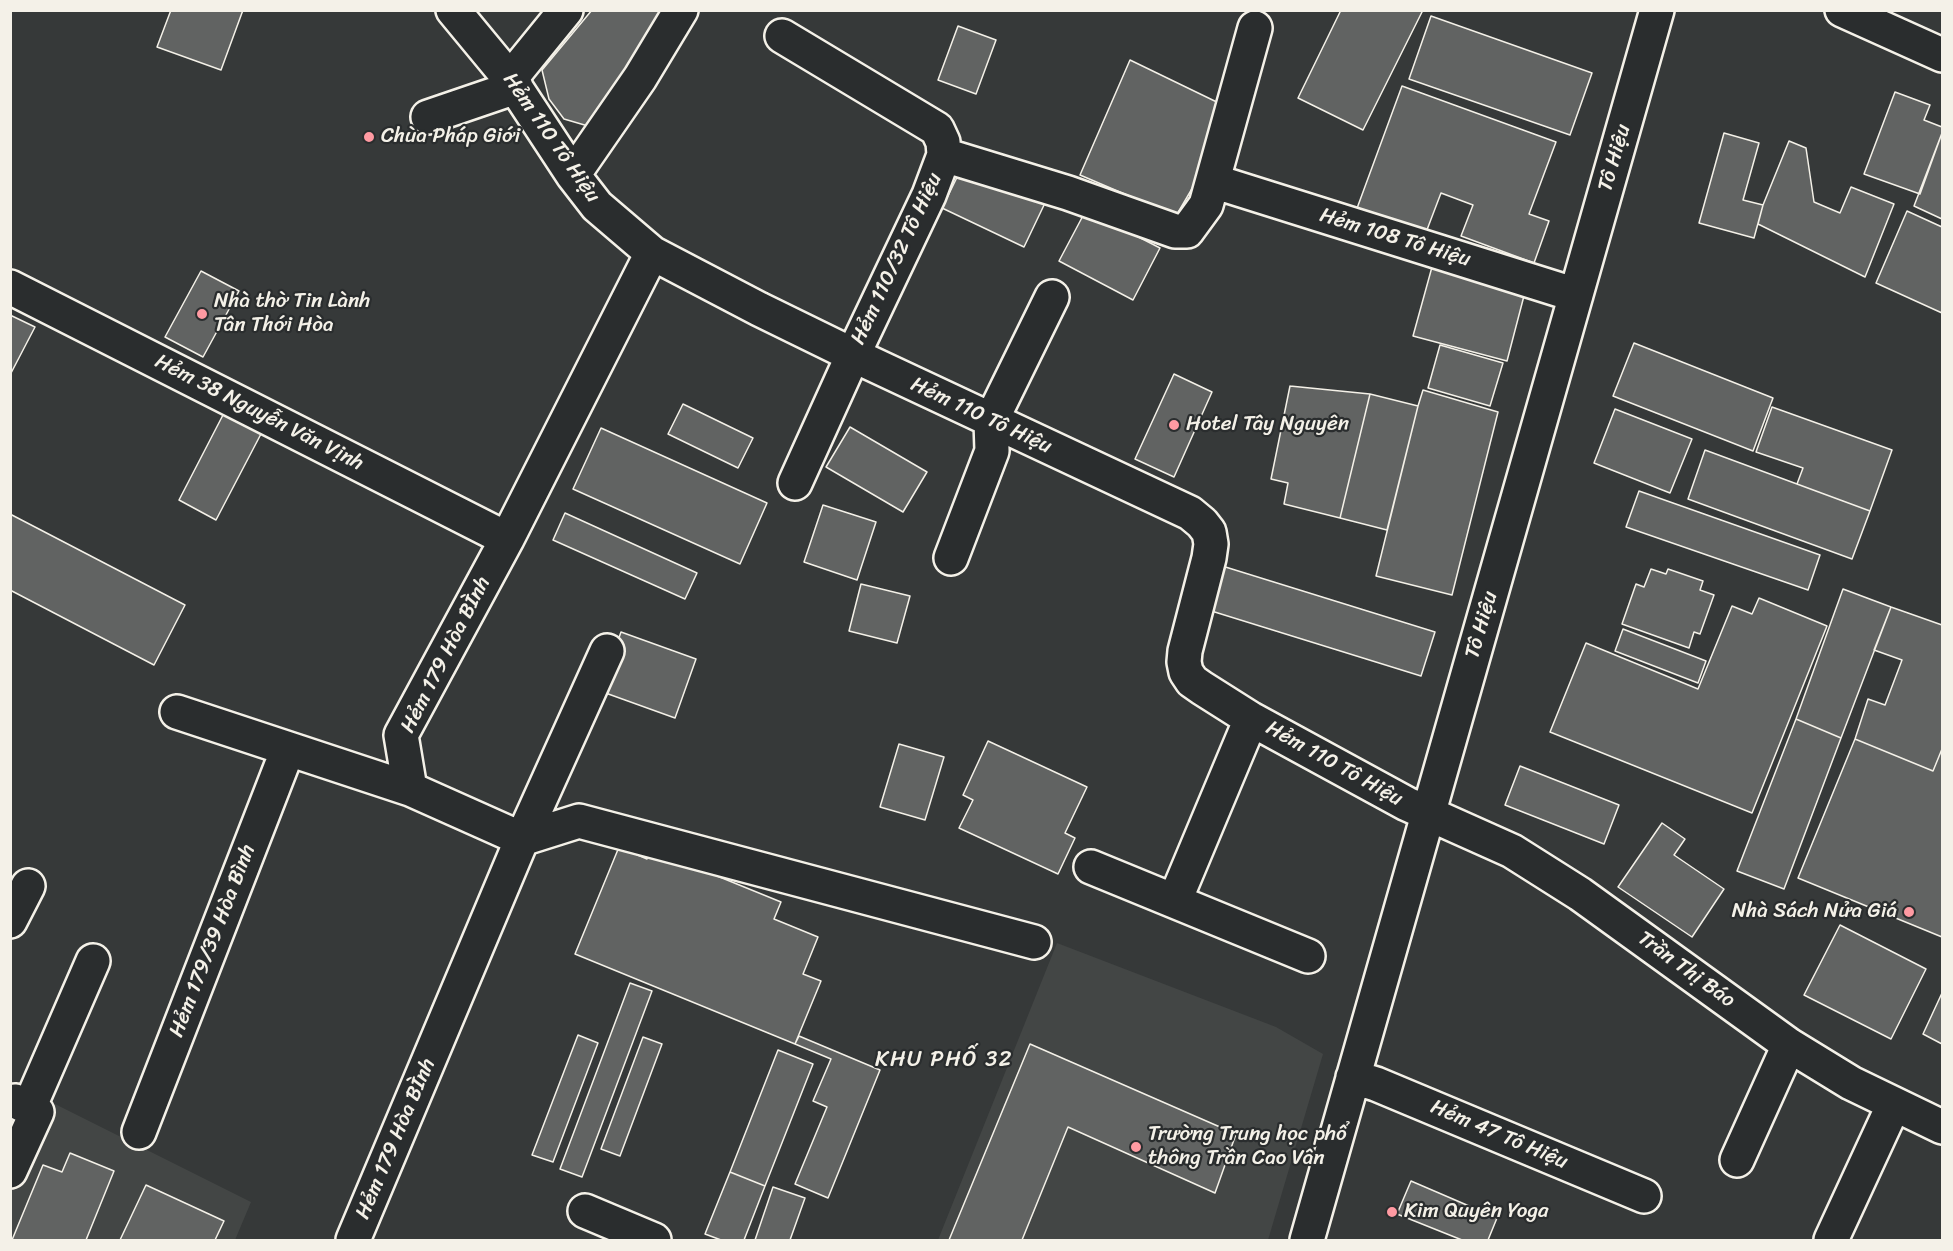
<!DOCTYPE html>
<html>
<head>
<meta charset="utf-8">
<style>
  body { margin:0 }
  #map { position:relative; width:1953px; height:1251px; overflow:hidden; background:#363939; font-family:Sriracha,sans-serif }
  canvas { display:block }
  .frame { position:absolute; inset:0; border:12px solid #f4f1e8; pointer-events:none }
</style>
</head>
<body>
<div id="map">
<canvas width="1953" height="1251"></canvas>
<div class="frame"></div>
</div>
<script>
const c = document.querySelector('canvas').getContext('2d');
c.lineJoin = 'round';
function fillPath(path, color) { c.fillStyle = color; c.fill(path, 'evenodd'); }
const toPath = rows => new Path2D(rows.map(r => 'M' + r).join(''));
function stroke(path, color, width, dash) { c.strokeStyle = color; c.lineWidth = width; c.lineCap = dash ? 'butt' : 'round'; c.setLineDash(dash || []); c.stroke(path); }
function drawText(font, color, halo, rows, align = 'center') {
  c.font = font + ' Sriracha,sans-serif'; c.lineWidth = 4.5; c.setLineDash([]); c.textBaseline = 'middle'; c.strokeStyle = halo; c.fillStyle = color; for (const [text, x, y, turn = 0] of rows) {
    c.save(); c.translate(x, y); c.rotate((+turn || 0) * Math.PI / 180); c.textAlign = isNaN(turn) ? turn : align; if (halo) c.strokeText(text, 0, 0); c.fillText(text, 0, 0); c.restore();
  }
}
const built = toPath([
  [1057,943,1276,1027,1323,1054,1268,1240,938,1240],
  [51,1102,251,1202,235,1240,11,1240,11,1190]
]);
const building = toPath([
  [171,10,243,10,221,70,157,47,171,10],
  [592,10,667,10,588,126,564,119,549,99,542,70,592,10],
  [1341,10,1423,10,1363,130,1298,98,1341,10],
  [1431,16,1592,73,1570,135,1409,79,1431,16],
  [958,26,996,40,976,94,938,80,958,26],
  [1130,60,1225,106,1210,158,1176,216,1080,175,1130,60],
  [1402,86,1556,142,1529,214,1549,221,1534,263,1461,236,1473,205,1441,193,1425,235,1356,211,1402,86],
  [1895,92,1930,105,1924,120,1942,127,1942,133,1920,194,1864,174,1895,92],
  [1724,133,1759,143,1743,200,1763,205,1754,238,1699,223,1724,133],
  [1942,133,1942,219,1914,206,1942,133],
  [1789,141,1806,148,1814,202,1840,213,1851,187,1894,204,1865,277,1758,224,1763,205,1789,141],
  [964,163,1045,203,1024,247,942,208,964,163],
  [1086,210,1160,248,1133,300,1059,261,1086,210],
  [1907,211,1942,227,1942,313,1876,283,1907,211],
  [1432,267,1525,292,1507,361,1413,336,1432,267],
  [201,271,239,291,203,357,165,337,201,271],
  [10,315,35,327,10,375,10,315],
  [1634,343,1773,398,1753,451,1613,396,1634,343],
  [1440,345,1503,363,1490,406,1428,388,1440,345],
  [1174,374,1212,392,1174,477,1135,459,1174,374],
  [1290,386,1370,394,1340,518,1284,504,1288,483,1271,479,1290,386],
  [1423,390,1498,412,1452,595,1376,576,1418,406,1423,390],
  [1370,394,1418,406,1387,530,1340,518,1370,394],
  [683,404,753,438,738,468,668,434,683,404],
  [1772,407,1892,450,1870,511,1797,484,1803,468,1756,452,1772,407],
  [1615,409,1692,439,1670,493,1594,463,1615,409],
  [224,413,262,432,216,520,179,500,224,413],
  [850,427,927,472,903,512,826,467,850,427],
  [601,428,767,503,740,564,573,489,601,428],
  [1705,450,1870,511,1852,559,1688,499,1705,450],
  [1639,491,1820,555,1808,590,1626,527,1639,491],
  [823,505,876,522,857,580,804,562,823,505],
  [565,513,697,573,685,599,553,540,565,513],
  [10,514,185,605,154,665,10,590,10,514],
  [1219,565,1435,632,1421,676,1205,609,1219,565],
  [1651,569,1666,574,1668,569,1703,581,1700,590,1714,595,1700,634,1694,632,1689,648,1622,624,1636,584,1644,587,1651,569],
  [861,584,910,596,897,643,849,631,861,584],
  [1843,589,1891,607,1841,738,1796,719,1843,589],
  [1759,598,1827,626,1752,813,1550,732,1586,643,1698,689,1732,606,1752,614,1759,598],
  [1891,607,1942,625,1942,749,1933,771,1855,739,1868,699,1885,705,1902,660,1874,650,1891,607],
  [1623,629,1706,661,1698,683,1615,651,1623,629],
  [621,632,696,659,675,718,600,691,621,632],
  [1796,719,1841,738,1784,889,1737,871,1796,719],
  [1855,739,1933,771,1942,749,1942,937,1798,878,1855,739],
  [988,741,1087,787,1065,833,1075,838,1058,874,959,828,973,800,963,795,988,741],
  [899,744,944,757,925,820,880,807,899,744],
  [1520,766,1619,805,1604,844,1505,805,1520,766],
  [1662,823,1685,839,1674,855,1724,889,1692,937,1618,887,1662,823],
  [619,847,647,859,651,849,781,902,774,919,818,937,803,974,821,981,795,1044,575,954,619,847],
  [1840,925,1926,969,1891,1039,1804,995,1840,925],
  [630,983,652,991,582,1177,560,1169,630,983],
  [1942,993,1942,1044,1923,1034,1942,993],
  [578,1035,598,1043,553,1162,532,1155,578,1035],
  [799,1036,880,1070,828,1198,795,1184,827,1107,813,1101,831,1059,795,1044,799,1036],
  [643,1037,662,1044,620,1156,601,1149,643,1037],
  [1030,1044,1236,1134,1215,1193,1068,1127,1022,1240,949,1240,1030,1044],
  [778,1050,813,1064,765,1186,730,1172,778,1050],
  [70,1153,114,1171,86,1240,12,1240,43,1165,62,1172,70,1153],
  [730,1172,765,1186,744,1240,721,1240,705,1234,730,1172],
  [1411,1181,1497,1218,1488,1240,1462,1240,1397,1214,1411,1181],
  [146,1185,224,1221,215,1240,120,1240,146,1185],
  [773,1187,805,1198,790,1240,755,1240,773,1187]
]);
const minor = toPath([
  [453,10,510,79,573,175,597,206,652,253,759,309,853,355,1190,513,1202,523,1209,532,1211,544,1209,558,1185,651,1184,662,1186,672,1192,681,1202,688,1251,719,1407,804,1512,851,1580,894,1789,1045,1851,1083,1942,1127],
  [1842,10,1942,55],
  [782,36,937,129,943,142,944,155,929,195,853,355,795,483],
  [510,79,566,10],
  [428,117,516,87],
  [944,155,1068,193,1175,231,1187,231,1206,205,1255,28],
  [573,175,640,78,681,10],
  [1213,181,1576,295],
  [10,287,507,539],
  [951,558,992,451,991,421,1052,297],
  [177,712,410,789],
  [522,839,579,821,1034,942],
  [522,839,607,651],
  [1091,867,1308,956],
  [1175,900,1251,719],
  [10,921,28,886],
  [1353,1077,1376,1084,1644,1196],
  [29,1108,93,961],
  [139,1132,288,749],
  [1737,1160,1789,1045],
  [10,1171,37,1112,15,1101],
  [585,1211,654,1240],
  [353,1240,522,839,410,789,401,735,507,539,652,253],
  [1307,1240,1657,10],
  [1831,1240,1894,1104]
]);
const markers = [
  [369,137,6,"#ff9aa2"],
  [202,314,6,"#ff9aa2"],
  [1174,425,6,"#ff9aa2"],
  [1909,912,6,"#ff9aa2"],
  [1136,1147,6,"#ff9aa2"],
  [1392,1212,6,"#ff9aa2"]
];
const poiNames = [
  ["Chùa Pháp Giới",381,137],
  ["Nhà thờ Tin Lành",214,302],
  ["Tân Thới Hòa",214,326],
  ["Hotel Tây Nguyên",1186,425],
  ["Nhà Sách Nửa Giá",1897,912,"right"],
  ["Trường Trung học phổ",1148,1135],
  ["thông Trần Cao Vân",1148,1159],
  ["Kim Quyên Yoga",1404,1212]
];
const streetNames = [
  ["Hẻm 110 Tô Hiệu",551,138,55],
  ["Tô Hiệu",1615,158,-74],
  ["Hẻm 108 Tô Hiệu",1395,238,17],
  ["Hẻm 110/32 Tô Hiệu",897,259,-65],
  ["Hẻm 38 Nguyễn Văn Vịnh",259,413,27],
  ["Hẻm 110 Tô Hiệu",981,416,25],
  ["Tô Hiệu",1482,625,-74],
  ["Hẻm 179 Hòa BÌnh",446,655,-63],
  ["Hẻm 110 Tô Hiệu",1334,764,29],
  ["Hẻm 179/39 Hòa Bình",213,941,-69],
  ["Trần Thị Báo",1686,970,36],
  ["Hẻm 47 Tô Hiệu",1499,1135,23],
  ["Hẻm 179 Hòa BÌnh",396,1139,-67]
];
const neighbourhoodNames = [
  ["KHU PHỐ 32",944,1060]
];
fillPath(built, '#434645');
fillPath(building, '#616362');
stroke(building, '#f4f1e8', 1.5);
stroke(minor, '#f4f1e8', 38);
stroke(minor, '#2a2d2e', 33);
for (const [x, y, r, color] of markers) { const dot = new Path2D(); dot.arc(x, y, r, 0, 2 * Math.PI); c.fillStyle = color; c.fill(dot); stroke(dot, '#2a2d2e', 2); }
drawText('21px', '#f4f1e8', '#2a2d2e', poiNames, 'left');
drawText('21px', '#f4f1e8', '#2a2d2e', streetNames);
c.letterSpacing = '1.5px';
drawText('22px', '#f4f1e8', '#2a2d2e', neighbourhoodNames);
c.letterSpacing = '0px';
</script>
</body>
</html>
